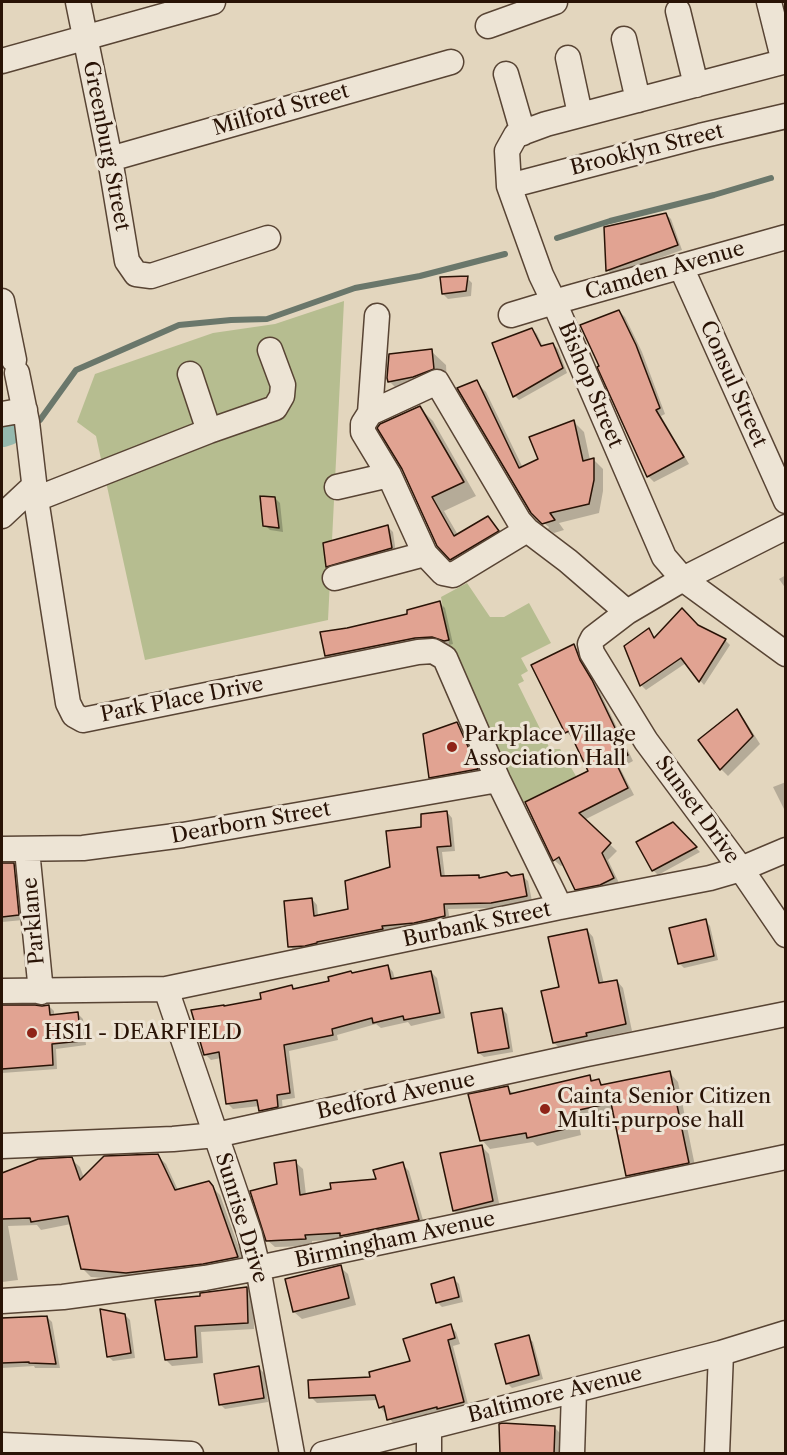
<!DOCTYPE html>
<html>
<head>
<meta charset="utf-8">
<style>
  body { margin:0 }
  #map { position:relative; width:787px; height:1455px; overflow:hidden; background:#e3d6be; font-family:"Libre Caslon Text",serif }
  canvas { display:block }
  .frame { position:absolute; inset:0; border:3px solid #291306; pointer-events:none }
</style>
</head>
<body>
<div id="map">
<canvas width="787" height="1455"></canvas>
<div class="frame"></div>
</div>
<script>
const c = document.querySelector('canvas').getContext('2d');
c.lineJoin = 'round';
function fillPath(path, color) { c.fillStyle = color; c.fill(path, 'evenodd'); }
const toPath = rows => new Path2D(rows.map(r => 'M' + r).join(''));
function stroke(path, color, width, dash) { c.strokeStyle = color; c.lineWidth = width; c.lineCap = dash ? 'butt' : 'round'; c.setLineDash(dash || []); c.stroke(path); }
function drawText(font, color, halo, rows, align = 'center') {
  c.font = font + ' "Libre Caslon Text",serif'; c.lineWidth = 6; c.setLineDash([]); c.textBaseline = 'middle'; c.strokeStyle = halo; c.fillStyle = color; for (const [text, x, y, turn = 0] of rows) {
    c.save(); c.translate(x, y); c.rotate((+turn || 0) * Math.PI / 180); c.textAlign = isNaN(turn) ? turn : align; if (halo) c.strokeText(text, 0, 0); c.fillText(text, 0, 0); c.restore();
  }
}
const green = toPath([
  [344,301,328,620,145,660,96,436,77,422,95,374,213,333,275,324],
  [467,583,490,617,504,617,529,603,551,643,521,658,528,671,521,675,524,681,518,684,550,749,560,749,576,776,522,803,450,649,441,597]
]);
const shadow = toPath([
  [666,214,671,219,682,250,612,275,608,270],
  [467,278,472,283,471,296,448,299,443,294],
  [619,311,625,317,642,352,665,414,661,416,689,464,654,482,648,476],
  [532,329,537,334,543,347,553,344,558,349,567,373,519,400,515,396],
  [431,351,446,365,447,383,404,396,390,382],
  [476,382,486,392,523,468,540,460,574,422,584,432,590,460,593,459,603,469,603,491,599,513,559,523,564,530,554,533,548,529,549,527,540,520],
  [419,407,433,421,476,496,444,511,458,535,488,518,501,532,511,545,465,573,438,545],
  [275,498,280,503,283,532,270,530,265,525],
  [388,527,393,532,396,553,332,571,327,566],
  [786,575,786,589,779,579],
  [440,603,445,608,453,644,449,645,438,641,331,660,326,656,409,616],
  [697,626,725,640,730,645,704,685,686,663,646,690,641,685,626,647,649,630,655,638],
  [574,646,580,653,586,668,598,688,633,761,620,768,634,795,584,820,617,851,608,860,620,885,583,896,576,889,564,864,561,866,554,860,590,771,573,739,567,732],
  [736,711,744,719,760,744,728,776,721,769],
  [457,724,465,732,484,776,437,784,430,777],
  [786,782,786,813,773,787],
  [447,812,452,818,455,851,442,852,445,877,478,876,481,879,511,878,522,876,528,881,532,901,497,908,448,909,450,921,295,952,290,946,312,899,317,905,318,916,350,910,392,868,423,828],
  [673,824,700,852,658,875,653,870],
  [2,865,13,865,18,870,23,920,2,922],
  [706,921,710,926,718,960,684,968,679,963],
  [587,930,593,937,604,984,617,981,623,988,632,1031,592,1039,593,1042,561,1049,554,1043,561,988],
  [388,966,393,972,395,980,431,972,437,978,445,1018,411,1026,408,1022,381,1028,376,1024,337,1035,338,1040,289,1051,295,1098,282,1100,283,1112,266,1116,260,1110,260,1106,233,1109,227,1103,221,1058,211,1060,205,1054,263,1000,292,987,295,990,331,982,352,975],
  [49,1006,54,1011,54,1017,78,1014,83,1019,86,1045,56,1049,57,1069,2,1073,2,1007],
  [502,1009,507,1014,513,1052,484,1057,479,1053],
  [670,1073,678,1082,696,1171,636,1183,628,1175,615,1112,578,1120,581,1135,537,1146,533,1142,490,1149,482,1140,507,1088,514,1094,589,1076,595,1082,599,1081,604,1086],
  [481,1146,489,1154,500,1208,461,1218,454,1211],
  [157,1155,166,1164,178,1190,208,1183,220,1195,245,1265,135,1280,91,1277,82,1268,71,1224,41,1230,37,1225,8,1226,18,1280,2,1282,2,1174,71,1159,80,1167,84,1178],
  [295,1162,303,1169,306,1195,378,1180,402,1164,409,1171,425,1227,346,1239,312,1241,312,1246,275,1247,267,1240,279,1186],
  [340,1267,348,1274,356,1305,302,1319,294,1312],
  [454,1279,459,1284,463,1302,442,1307,437,1302],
  [246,1288,253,1295,254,1329,201,1332,203,1363,172,1366,166,1360,202,1297],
  [125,1315,130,1320,135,1358,113,1361,108,1356],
  [2,1317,13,1317,15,1319,47,1317,52,1322,60,1368,35,1368,34,1366,2,1368],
  [450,1326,456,1332,460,1344,453,1346,469,1408,395,1425,380,1407,378,1400,317,1403,311,1397,372,1378,412,1362],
  [528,1337,533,1342,543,1379,512,1388,507,1383],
  [259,1368,264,1373,268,1402,225,1409,220,1404],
  [554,1427,564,1437,564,1454,502,1454]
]);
const stream = toPath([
  [557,238,610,221,714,195,771,178],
  [40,420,76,370,179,325,231,320,267,319,355,288,420,276,505,254]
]);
const river = toPath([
  [2,430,8,428]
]);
const building = toPath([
  [666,213,678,245,606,271,604,227,666,213],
  [468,276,466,291,442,294,440,277,468,276],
  [619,310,636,345,660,408,656,410,684,457,647,477,597,367,599,366,580,325,619,310],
  [532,328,541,346,553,343,563,368,513,397,492,343,532,328],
  [432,349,434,369,413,377,388,382,387,378,389,354,432,349],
  [477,380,519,468,538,459,529,437,574,420,583,461,594,458,594,480,589,504,550,513,555,520,542,524,531,513,457,388,477,380],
  [420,406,464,482,432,497,454,536,488,516,499,531,450,560,437,546,402,469,377,428,380,424,420,406],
  [260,496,275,497,279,528,263,526,260,496],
  [388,525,392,548,326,567,323,543,388,525],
  [440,601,449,640,444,641,432,637,415,638,325,656,320,632,347,628,407,614,407,610,440,601],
  [682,608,698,625,726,639,699,682,681,658,640,686,624,646,649,628,654,638,682,608],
  [574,644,580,660,592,680,628,755,615,761,628,788,579,813,611,843,602,853,614,878,600,885,575,890,559,857,553,861,525,802,588,771,569,731,565,733,531,665,574,644],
  [737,709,753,736,720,770,698,740,737,709],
  [457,722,478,769,429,778,423,734,457,722],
  [447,811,451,846,437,847,441,876,479,875,479,878,507,872,511,876,523,874,527,896,491,903,444,904,445,916,414,923,382,926,383,929,317,942,317,943,305,946,288,947,284,901,312,898,314,916,348,909,345,881,390,867,386,831,421,827,421,814,447,811],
  [673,822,697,847,652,871,636,842,673,822],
  [2,863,14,863,19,915,2,917,2,863],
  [706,919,714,956,678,964,669,928,706,919],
  [587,929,599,983,617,980,626,1024,586,1033,587,1036,553,1043,541,991,559,987,548,937,587,929],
  [388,965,391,979,431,971,440,1013,404,1020,403,1016,373,1023,372,1018,332,1029,333,1035,284,1045,290,1093,277,1095,278,1107,259,1111,257,1100,226,1104,219,1052,204,1055,191,1010,224,1005,224,1006,261,999,260,993,292,985,293,989,329,981,328,977,351,971,352,973,388,965],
  [2,1005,35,1005,42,1006,49,1005,50,1015,78,1012,81,1041,52,1044,53,1065,2,1069,2,1005],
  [502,1008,509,1048,478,1053,471,1013,502,1008],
  [670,1071,689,1163,626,1176,611,1103,570,1112,574,1127,527,1138,526,1133,480,1141,468,1094,508,1086,510,1094,590,1075,591,1081,599,1079,601,1085,670,1071],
  [482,1145,493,1201,453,1211,440,1153,482,1145],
  [158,1154,175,1190,209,1181,213,1186,238,1257,203,1264,126,1273,81,1269,68,1216,31,1222,30,1218,2,1219,2,1173,38,1159,72,1157,80,1180,104,1156,158,1154],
  [296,1160,300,1195,331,1189,330,1183,376,1179,373,1170,403,1162,419,1220,340,1236,340,1233,305,1235,306,1239,266,1241,250,1191,277,1184,274,1163,296,1160],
  [341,1265,349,1298,293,1312,285,1279,341,1265],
  [454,1277,459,1297,436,1303,431,1284,454,1277],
  [247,1287,248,1323,195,1326,197,1357,165,1360,155,1300,200,1296,200,1293,247,1287],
  [100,1309,125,1314,131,1353,107,1357,100,1309],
  [47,1316,56,1364,29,1363,29,1362,2,1363,2,1318,47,1316],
  [451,1324,455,1338,448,1340,464,1402,437,1409,437,1407,387,1420,384,1406,379,1408,375,1395,309,1398,308,1380,370,1377,369,1372,410,1361,403,1339,451,1324],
  [529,1335,539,1375,506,1384,495,1344,529,1335],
  [259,1366,264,1398,219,1405,214,1374,259,1366],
  [502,1423,555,1426,554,1454,500,1454,499,1424,502,1423]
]);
const minor = toPath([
  [78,2,110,159,127,261,136,274,151,276,268,238],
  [769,2,784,62],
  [678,11,696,85],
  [488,26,555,2],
  [624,39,638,100],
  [568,58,580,114],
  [2,61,213,2],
  [786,61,546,124,516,135,507,151,509,186,541,275,554,302,664,557,683,579,786,654],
  [506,74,523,133],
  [110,159,451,62],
  [509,186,700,136,786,116],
  [681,267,786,501],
  [2,301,14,360],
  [511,315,554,302,786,237],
  [17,373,27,422,36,499,68,703,74,715,83,720,418,652,433,651,445,658,498,780,560,907],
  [190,374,209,431],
  [370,413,377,316],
  [2,414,25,410],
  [337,487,389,475],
  [36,499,209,431,275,408,282,396,283,385,270,350],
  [2,516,34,486],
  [786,527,683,579,627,612,593,638,590,644,592,653,646,741,741,869,786,935],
  [527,530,453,575,443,573,425,554,389,475,363,432,363,424,370,413,437,382,519,521,527,530,568,561,627,612],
  [335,578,425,554],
  [2,849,83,848,183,835,498,780],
  [27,850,41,992],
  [166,989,250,1235,258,1268,292,1454],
  [2,991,166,989,560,907,710,878,741,869,786,850],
  [2,1146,173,1139,216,1135,587,1054,786,1014],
  [2,1301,63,1297,205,1278,258,1268,786,1157],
  [2,1445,191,1454],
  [323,1454,721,1353,786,1333],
  [429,1454,429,1427],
  [572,1454,574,1391],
  [717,1454,721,1353]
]);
const markers = [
  [452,747,6,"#8f2418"],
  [32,1033,6,"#8f2418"],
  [545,1109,6,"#8f2418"]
];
const streetNames = [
  ["Milford Street",281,110,-16],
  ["Greenburg Street",106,146,79],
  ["Brooklyn Street",647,150,-14],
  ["Camden Avenue",665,271,-16],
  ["Consul Street",733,384,66],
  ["Bishop Street",590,385,67],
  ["Park Place Drive",182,700,-11],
  ["Sunset Drive",697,810,54],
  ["Dearborn Street",251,823,-10],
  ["Parklane",34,921,-95],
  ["Burbank Street",477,925,-12],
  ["Bedford Avenue",396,1096,-12],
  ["Sunrise Drive",241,1218,73],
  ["Birmingham Avenue",395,1240,-12],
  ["Baltimore Avenue",555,1395,-14]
];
const poiNames = [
  ["Parkplace Village",464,735],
  ["Association Hall",464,759],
  ["HS11 - DEARFIELD",44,1033],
  ["Cainta Senior Citizen",557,1097],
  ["Multi-purpose hall",557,1121]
];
fillPath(green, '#b6bd90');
fillPath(shadow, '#0003');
stroke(stream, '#6a776b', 6);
stroke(river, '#95b9ae', 34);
fillPath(building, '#e1a392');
stroke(building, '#291306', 1.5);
stroke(minor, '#584434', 27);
stroke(minor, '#ede4d5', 24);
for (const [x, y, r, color] of markers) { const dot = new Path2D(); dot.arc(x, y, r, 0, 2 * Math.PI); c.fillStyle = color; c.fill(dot); stroke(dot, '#ede4d5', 2); }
drawText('21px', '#291306', '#ede4d5', streetNames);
drawText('21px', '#291306', '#ede4d5', poiNames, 'left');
</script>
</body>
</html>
